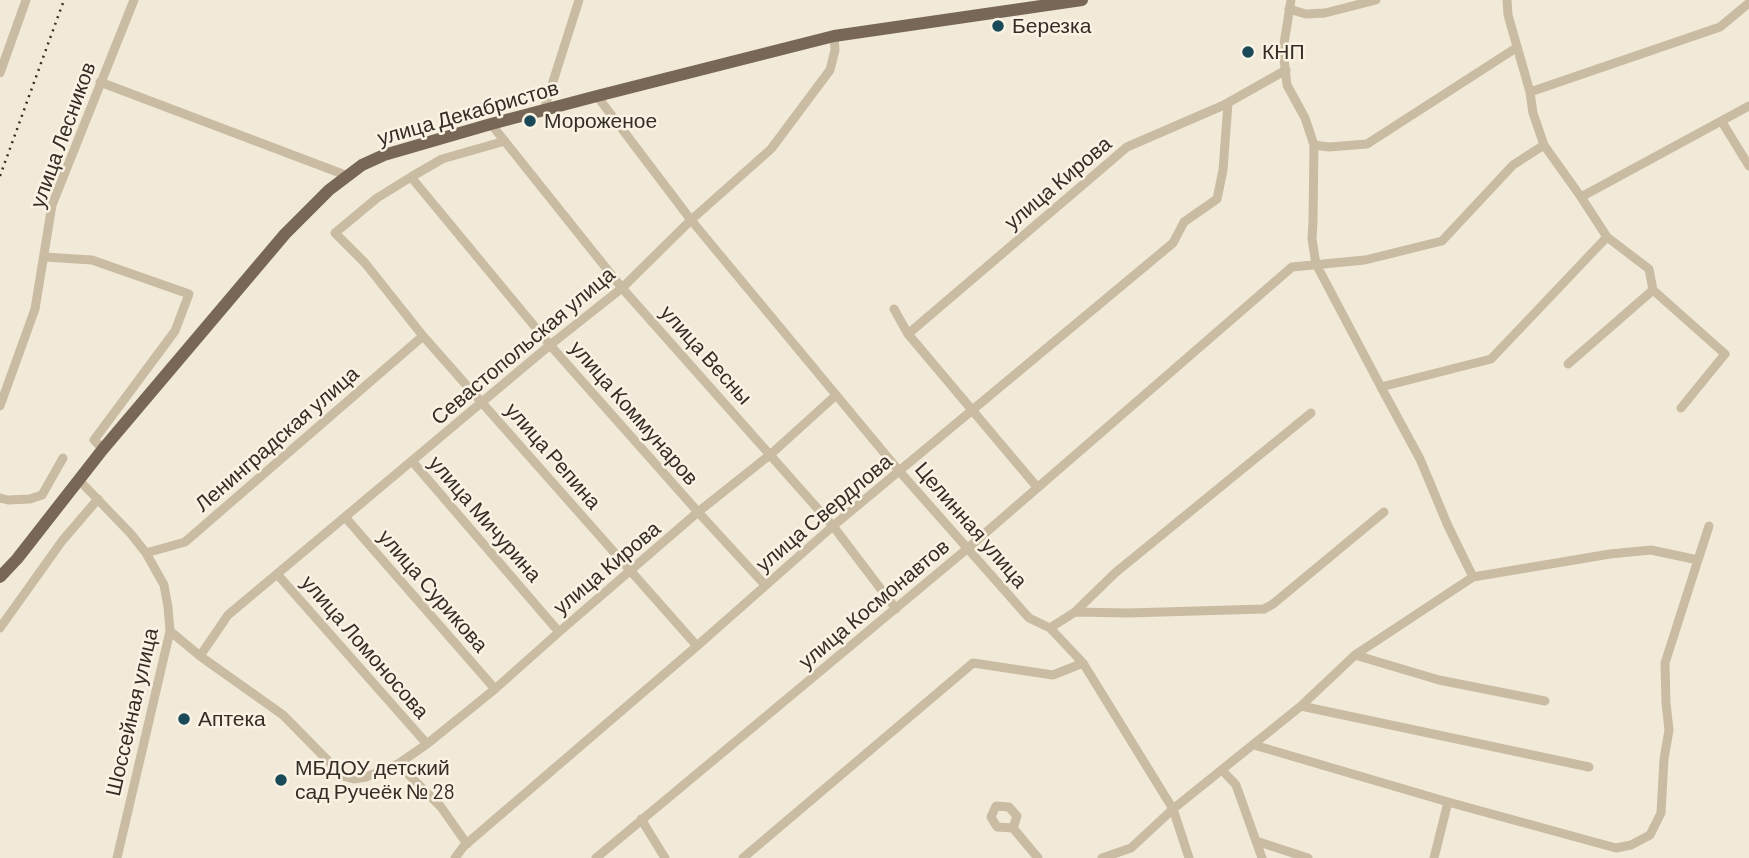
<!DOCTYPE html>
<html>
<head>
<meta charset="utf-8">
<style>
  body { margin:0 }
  canvas { display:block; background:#f2ead8 }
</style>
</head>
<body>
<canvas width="1749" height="858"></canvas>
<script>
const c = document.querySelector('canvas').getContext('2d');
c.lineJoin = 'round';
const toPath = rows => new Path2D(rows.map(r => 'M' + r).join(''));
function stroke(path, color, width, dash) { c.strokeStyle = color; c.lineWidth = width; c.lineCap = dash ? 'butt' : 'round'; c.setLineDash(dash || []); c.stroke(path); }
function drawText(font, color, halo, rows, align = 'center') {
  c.font = font + ' Barlow,sans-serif'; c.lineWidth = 5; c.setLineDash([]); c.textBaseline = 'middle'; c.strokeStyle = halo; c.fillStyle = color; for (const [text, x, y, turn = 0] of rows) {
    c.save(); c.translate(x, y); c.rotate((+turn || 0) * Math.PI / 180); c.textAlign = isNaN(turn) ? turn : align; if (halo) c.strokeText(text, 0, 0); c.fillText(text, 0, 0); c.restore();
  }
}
const minor = toPath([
  [1291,0,1283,50,1287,85,1305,118,1314,145,1329,147,1367,144,1516,48],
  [1507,0,1508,15,1530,92,1533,113,1544,145,1581,197,1607,237,1649,269,1653,290,1568,364],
  [1289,9,1306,14,1325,13,1376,0],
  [0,73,26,0],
  [100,82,348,176],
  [1530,92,1720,27,1749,3],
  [597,96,691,220,900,472,1029,618,1050,628,1083,663,1173,809,1189,858],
  [544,110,579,0],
  [1722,122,1749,166],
  [491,124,622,288,833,526,896,609],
  [505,141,442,159,411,177,550,345,698,512,765,585],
  [1314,145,1313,221,1312,239,1316,264,1381,387,1491,359,1607,237],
  [411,177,377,198,335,233,365,263,423,336,697,646],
  [1581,197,1749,106],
  [45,257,92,260,189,294,175,331,94,440,103,449],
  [1653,290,1725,354,1681,408],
  [894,309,908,334,1037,487],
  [908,334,1127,147,1224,105,1286,70],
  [1381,387,1420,459,1448,526,1473,577],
  [0,406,35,309,52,205,134,0],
  [412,461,559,632],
  [78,479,131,534,146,553,164,585,168,607,170,631,117,858],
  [0,498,8,500,30,499,42,495,63,458],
  [345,517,495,689],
  [146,553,185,542,423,336],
  [277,574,427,744],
  [1075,612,1128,613,1264,609,1273,604,1384,512],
  [0,628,62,541,98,499],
  [1050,628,1075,612,1115,573,1311,413],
  [170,631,200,656,283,715,343,776,354,779,366,777,398,764,441,807,467,844],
  [1355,655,1439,680,1545,701],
  [200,656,228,615,550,345,622,288,691,220,771,149,830,70,835,50,834,36],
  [1301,706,1589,767],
  [1254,745,1448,802,1616,848,1631,845,1650,835,1661,813,1664,759,1669,730,1666,703,1665,663,1698,560],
  [398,764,427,744,495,689,559,632,698,512,771,454,835,396],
  [1222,770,1236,785,1262,858],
  [641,819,665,858],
  [1013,828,1017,816,1009,807,996,806,991,817,997,827,1013,828,1038,858],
  [1256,841,1308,858],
  [455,858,464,846,697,646,833,526,1173,243,1184,222,1217,199,1223,170,1228,103],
  [596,858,968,548,1292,267,1365,260,1442,241,1513,165,1544,145],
  [743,858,973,663,1053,675,1083,663],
  [1102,858,1131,848,1173,809,1301,706,1355,655,1473,577,1610,554,1651,550,1698,560,1709,526],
  [1434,858,1448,802]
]);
const major = toPath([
  [0,577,17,559,103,449,285,234,329,190,362,165,384,155,491,124,597,96,834,36,1082,0]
]);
const rail = toPath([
  [0,176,64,0]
]);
const markers = [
  [998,26,7,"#1a4958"],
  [1248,52,7,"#1a4958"],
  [530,121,7,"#1a4958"],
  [184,719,7,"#1a4958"],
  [281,780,7,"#1a4958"]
];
const poiNames = [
  ["Березка",1012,26],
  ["КНП",1262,52],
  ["Мороженое",544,121],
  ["Аптека",198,719],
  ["МБДОУ детский",295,768],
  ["сад Ручеёк № 28",295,792]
];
const streetNames = [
  ["улица Декабристов",468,113,-16],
  ["улица Лесников",63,135,-70],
  ["улица Кирова",1058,183,-40],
  ["Севастопольская улица",523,346,-40],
  ["улица Весны",706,355,48],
  ["улица Коммунаров",634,413,49],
  ["Ленинградская улица",277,439,-41],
  ["улица Репина",553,456,49],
  ["улица Свердлова",824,513,-40],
  ["улица Мичурина",485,519,49],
  ["Целинная улица",971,525,49],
  ["улица Кирова",607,568,-40],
  ["улица Сурикова",433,591,49],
  ["улица Космонавтов",874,604,-40],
  ["улица Ломоносова",365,647,49],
  ["Шоссейная улица",132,712,-77]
];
stroke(minor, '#cabca3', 9);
stroke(major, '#786756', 12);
stroke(rail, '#352d26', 2.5, [2, 5]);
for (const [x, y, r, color] of markers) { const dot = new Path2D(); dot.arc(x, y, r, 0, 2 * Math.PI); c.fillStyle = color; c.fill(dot); stroke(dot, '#faf3e4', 2.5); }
drawText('21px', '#352d26', '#faf3e4', poiNames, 'left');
drawText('21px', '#352d26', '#faf3e4', streetNames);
</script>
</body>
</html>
